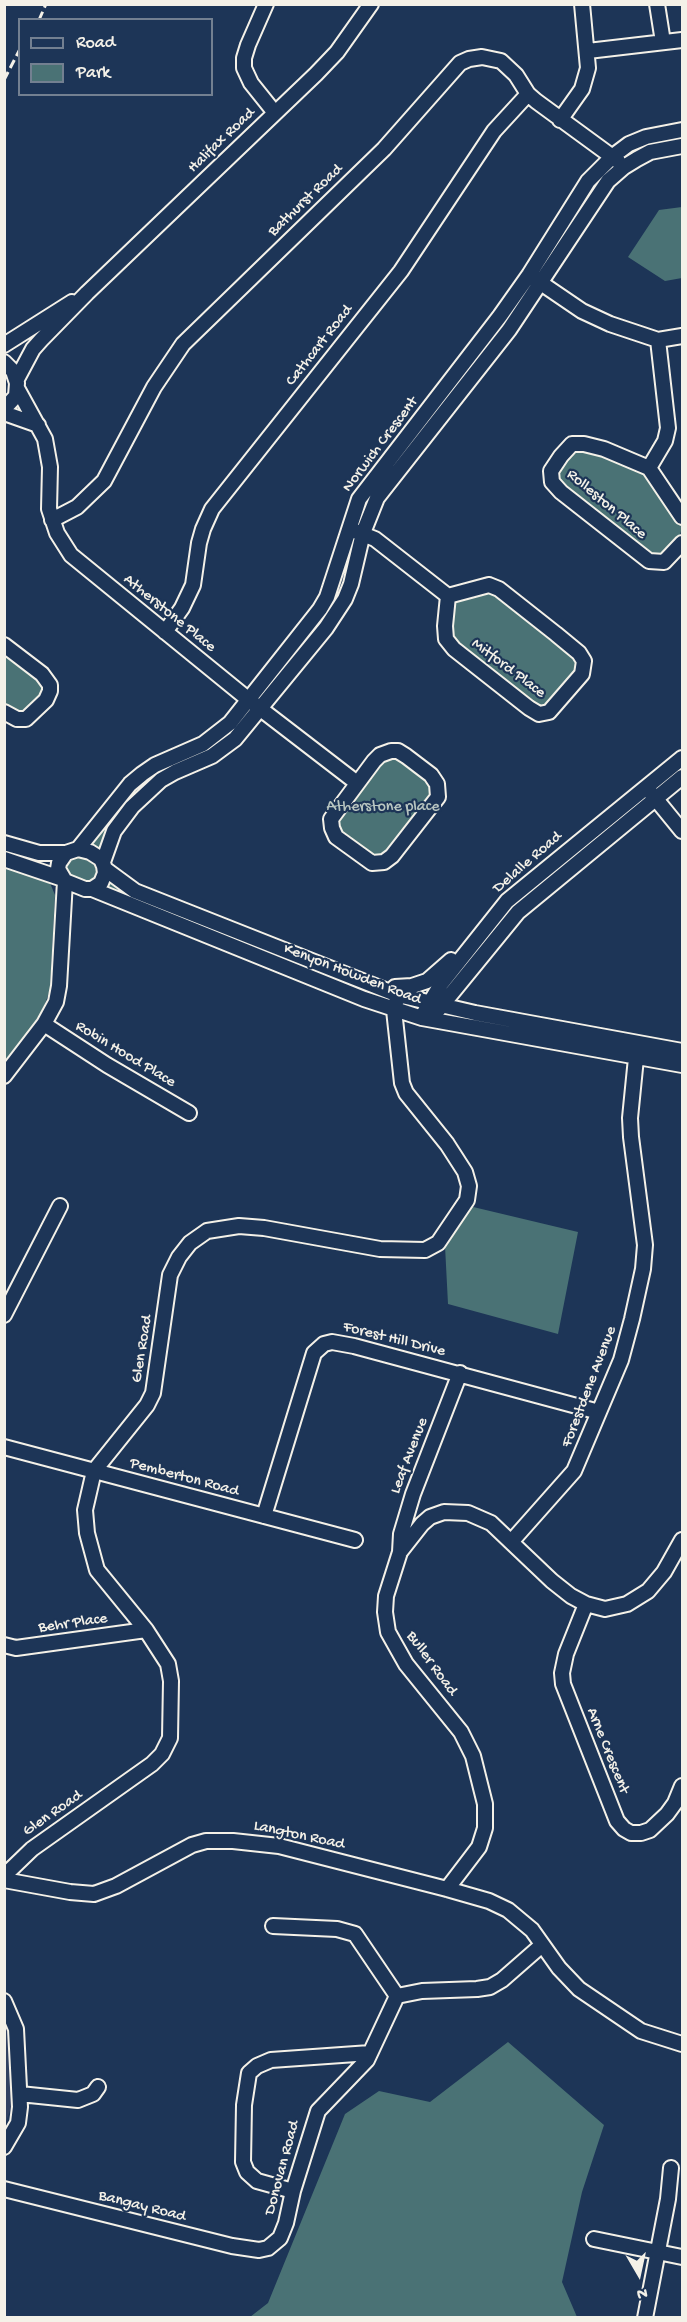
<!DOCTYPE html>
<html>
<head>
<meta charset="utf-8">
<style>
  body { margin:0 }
  #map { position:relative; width:687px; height:2322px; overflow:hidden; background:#1d3557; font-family:"Gochi Hand",sans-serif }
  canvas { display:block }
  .frame { position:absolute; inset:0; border:6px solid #f4f1e8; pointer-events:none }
  .legend { position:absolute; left:18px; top:18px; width:195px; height:78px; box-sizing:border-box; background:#1d3557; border:2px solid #738091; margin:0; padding:8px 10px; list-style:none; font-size:18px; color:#f4f1e8 }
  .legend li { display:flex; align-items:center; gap:12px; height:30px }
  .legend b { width:30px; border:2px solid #738091 }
  .north { position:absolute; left:609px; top:2244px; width:60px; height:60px; -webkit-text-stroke:4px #1d3557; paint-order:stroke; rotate:171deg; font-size:16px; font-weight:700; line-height:24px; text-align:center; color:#f4f1e8 }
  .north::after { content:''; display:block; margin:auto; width:21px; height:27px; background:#f4f1e8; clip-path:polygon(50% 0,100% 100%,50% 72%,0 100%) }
</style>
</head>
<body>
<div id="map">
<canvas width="687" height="2322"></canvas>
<div class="frame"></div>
<ul class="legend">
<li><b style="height:8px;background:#1d3557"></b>Road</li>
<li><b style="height:16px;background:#4a7275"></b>Park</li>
</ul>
<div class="north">N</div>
</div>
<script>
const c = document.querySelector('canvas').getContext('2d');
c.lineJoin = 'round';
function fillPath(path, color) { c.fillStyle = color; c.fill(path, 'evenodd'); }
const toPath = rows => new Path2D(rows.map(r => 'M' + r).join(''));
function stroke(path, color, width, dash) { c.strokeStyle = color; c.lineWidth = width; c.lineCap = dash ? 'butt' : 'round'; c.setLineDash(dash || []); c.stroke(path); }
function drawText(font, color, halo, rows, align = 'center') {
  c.font = font + ' "Gochi Hand",sans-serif'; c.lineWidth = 4.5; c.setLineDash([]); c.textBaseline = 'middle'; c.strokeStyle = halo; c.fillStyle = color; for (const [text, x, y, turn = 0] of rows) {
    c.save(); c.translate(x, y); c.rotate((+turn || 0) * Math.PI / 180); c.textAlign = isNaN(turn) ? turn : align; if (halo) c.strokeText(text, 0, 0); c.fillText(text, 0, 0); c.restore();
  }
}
const built = toPath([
  [5,2012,8,2034,13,2096,11,2108,5,2124]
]);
const green = toPath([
  [682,207,682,278,665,281,628,257,659,210],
  [579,447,642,467,682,527,678,543,664,557,654,558,587,508,558,480,558,469],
  [489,587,576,655,580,667,551,706,536,707,449,636,451,602],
  [4,648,38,675,48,690,25,717,5,707],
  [245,715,247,717,220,745,155,778,141,788,113,821,106,833,102,850,89,844,138,784],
  [391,754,432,780,434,795,387,856,373,858,339,832,336,815,384,756],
  [74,857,86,859,94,865,97,871,94,879,89,881,79,881,67,874,65,870,65,863,70,858],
  [5,866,43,879,50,883,55,895,50,990,42,1012,5,1067],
  [111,881,385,996,385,998,383,1000,107,888],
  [469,1206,578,1232,558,1334,448,1304,445,1246],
  [508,2042,604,2125,582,2192,562,2282,577,2317,250,2317,268,2303,345,2114,379,2091,430,2102]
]);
const minor = toPath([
  [266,4,248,45,244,58,244,68,251,83,275,113],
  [657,4,663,42],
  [588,51,682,40],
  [560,120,582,89,588,68,582,4],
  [535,279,582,311,610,324,658,340,682,336],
  [4,345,72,302],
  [4,362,13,371,17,383,16,396,4,409],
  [17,379,33,349,41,340,87,293,316,74,337,52,371,4],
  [17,388,45,439,50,467,49,509,57,533,71,555,249,700,357,783],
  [4,413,38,425],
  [649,468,665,441,668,428,658,340],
  [682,517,649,468,604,449,584,444,572,444,561,456,551,471,552,482,561,492,649,561,664,562,682,543],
  [52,520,77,507,104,481,154,387,183,344,384,149,460,63,469,59,482,57,501,61,516,75,528,94,536,101,618,161],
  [355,531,375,539,448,596],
  [489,585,499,589,556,634,579,653,584,661,582,674,549,712,539,714,529,708,454,649,446,639,445,626,448,596,489,585],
  [165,632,182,608,193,585,199,543,203,529,212,509,401,271,494,131,528,94],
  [4,645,42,674,50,685,50,691,46,700,26,719,17,719,4,712],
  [391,751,398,751,406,756,431,775,437,784,438,797,392,856,384,862,372,863,336,837,332,828,331,819,374,761,380,755,391,751],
  [651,793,682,831],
  [4,843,39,853,66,853,78,849,90,852,101,859,104,866,105,873,101,883,92,889,85,889,65,881,58,869,59,863,66,853],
  [78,849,130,784,142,774,155,765,203,744,230,723,320,609,327,597,359,499,500,316,529,275,588,181,613,156,629,144,646,137,682,130],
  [4,859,63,879],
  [103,862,114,831,132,807,161,780,175,772,212,756,235,739,326,628,345,599,351,584,363,533,377,498,509,330,608,181,624,167,637,159,650,152,682,146],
  [105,869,135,891,398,995,475,1013,682,1051],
  [92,889,364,999,422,1018,682,1065],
  [395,987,412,986,427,981,451,960],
  [438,1010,518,912,682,777],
  [425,1011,441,984,507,901,682,758],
  [44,1024,107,1065,189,1113],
  [4,1076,44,1024,56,1002,59,986,65,881],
  [4,1315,60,1206],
  [4,1447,355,1540],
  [264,1516,314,1353,324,1344,332,1342,354,1346,599,1412],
  [511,1542,574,1471,621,1360,632,1319,643,1269,645,1245,631,1137,630,1118,637,1048],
  [400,1552,401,1534,413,1494,460,1373],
  [586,1604,566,1654,562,1673,563,1684,617,1821,624,1829,631,1833,641,1833,650,1830,667,1814,675,1803,682,1786],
  [4,1645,16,1648,146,1630],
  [4,1876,32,1849,152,1764,162,1754,170,1738,171,1681,168,1664,146,1630,97,1570,87,1533,85,1510,94,1471,147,1405,153,1393,170,1275,179,1257,190,1243,207,1231,239,1226,264,1228,380,1249,425,1250,438,1243,467,1200,469,1186,465,1172,447,1144,406,1093,402,1083,394,1010,398,995,404,987],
  [4,1880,70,1892,94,1894,116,1886,192,1845,206,1841,233,1841,279,1846,447,1889,489,1901,508,1910,532,1930,559,1968,579,1989,641,2031,682,2044],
  [447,1889,479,1847,485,1828,485,1804,473,1756,461,1732,406,1664,388,1632,385,1612,386,1596,400,1552,422,1524,430,1517,444,1512,468,1513,491,1523,552,1581,571,1596,586,1604,605,1609,627,1604,648,1591,664,1572,682,1540],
  [273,1926,337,1929,355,1934,397,1996],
  [4,2001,16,2029,20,2107,18,2123,4,2147],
  [20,2094,78,2100,93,2094,98,2087],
  [4,2189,232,2246,259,2250,268,2248,280,2238,286,2223,293,2191,318,2111,367,2060,397,1996,422,1991,477,1989,490,1987,502,1980,542,1945],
  [293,2191,257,2181,247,2172,243,2162,244,2105,249,2073,257,2066,271,2060,370,2053],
  [594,2239,682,2257],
  [645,2318,668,2199,671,2168]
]);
const rail = toPath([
  [39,20,46,4],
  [4,80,20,49]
]);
const streetNames = [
  ["Halifax Road",222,141,-44],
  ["Bathurst Road",306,201,-44],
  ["Cathcart Road",320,346,-52],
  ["Norwich Crescent",381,445,-53],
  ["Rolleston Place",606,505,40],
  ["Atherstone Place",169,614,39],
  ["Mitford Place",508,669,37],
  ["Delalle Road",528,863,-41],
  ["Kenyon Howden Road",352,975,21],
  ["Robin Hood Place",125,1055,31],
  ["Forest Hill Drive",394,1340,14],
  ["Glen Road",143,1349,-81],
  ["Forestdene Avenue",590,1387,-69],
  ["Leaf Avenue",410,1456,-69],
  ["Pemberton Road",184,1478,15],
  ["Behr Place",73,1624,-8],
  ["Buller Road",431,1664,54],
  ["Arne Crescent",607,1751,68],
  ["Glen Road",53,1814,-35],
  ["Langton Road",299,1836,12],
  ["Donovan Road",283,2168,-75],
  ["Bangay Road",142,2207,14]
];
const parkNames = [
  ["Atherstone place",383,808]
];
fillPath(built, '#314161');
fillPath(green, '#4a7275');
stroke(minor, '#f4f1e8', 18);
stroke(minor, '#1d3557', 14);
stroke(rail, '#f4f1e8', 3, [9, 4.5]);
drawText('16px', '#f4f1e8', '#1d3557', streetNames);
drawText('16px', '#b8c5c0', '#1d3557', parkNames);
</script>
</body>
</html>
